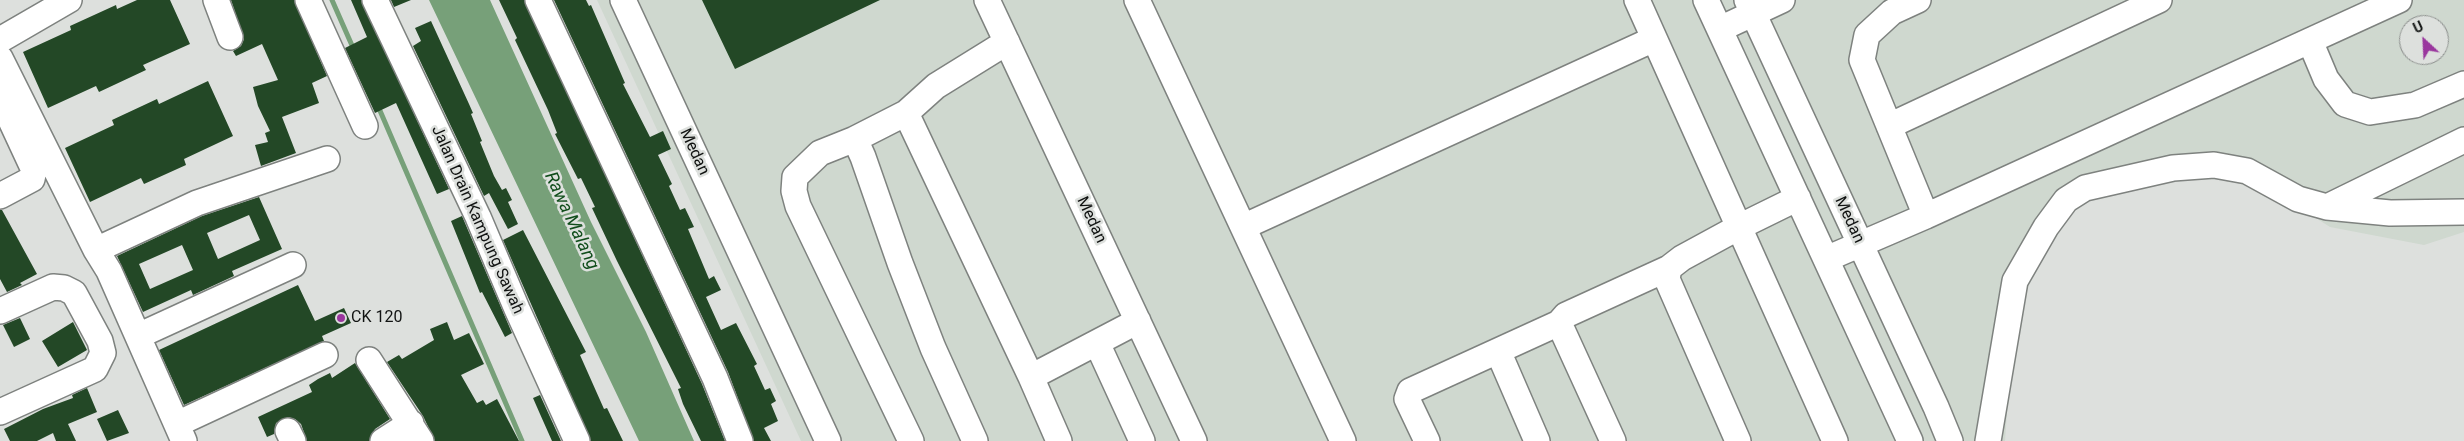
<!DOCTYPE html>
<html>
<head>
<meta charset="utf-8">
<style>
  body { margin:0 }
  #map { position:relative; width:2464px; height:441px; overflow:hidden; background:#dde0dd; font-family:Roboto,sans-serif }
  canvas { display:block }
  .north { position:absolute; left:2399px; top:15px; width:50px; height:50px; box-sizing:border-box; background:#dde0dd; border:1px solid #8b8e8c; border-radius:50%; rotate:335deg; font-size:14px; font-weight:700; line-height:20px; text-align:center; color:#111312 }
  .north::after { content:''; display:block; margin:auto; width:18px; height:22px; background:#9a379e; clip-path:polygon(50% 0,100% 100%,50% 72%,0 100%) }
</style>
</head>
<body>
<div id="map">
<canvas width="2464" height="441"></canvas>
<div class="north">U</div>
</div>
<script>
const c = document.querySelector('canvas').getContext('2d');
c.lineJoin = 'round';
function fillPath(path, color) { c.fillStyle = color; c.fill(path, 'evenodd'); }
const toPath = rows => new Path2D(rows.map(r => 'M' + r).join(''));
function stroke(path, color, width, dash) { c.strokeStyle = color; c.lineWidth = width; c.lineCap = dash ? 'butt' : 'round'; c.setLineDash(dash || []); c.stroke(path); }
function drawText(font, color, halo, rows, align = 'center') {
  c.font = font + ' Roboto,sans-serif'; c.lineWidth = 5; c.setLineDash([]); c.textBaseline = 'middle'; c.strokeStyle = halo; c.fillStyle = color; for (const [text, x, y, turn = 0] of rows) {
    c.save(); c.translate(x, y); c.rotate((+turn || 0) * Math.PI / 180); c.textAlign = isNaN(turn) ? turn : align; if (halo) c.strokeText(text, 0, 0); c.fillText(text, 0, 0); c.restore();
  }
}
const built = toPath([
  [597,0,2464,0,2464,232,2424,245,2330,227,2240,170,2076,186,2017,274,2005,441,801,441],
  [2409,25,2439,25,2439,55,2409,55]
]);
const water = toPath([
  [429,0,490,0,591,222,646,332,694,441,639,441]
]);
const stream = toPath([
  [332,0,354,50],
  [378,106,522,441]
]);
const building = toPath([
  [137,0,170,0,190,44,143,65,146,70,99,92,96,86,48,108,23,52,71,30,70,26,116,5,117,9],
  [231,0,294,0,327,76,312,83,319,103,282,117,296,153,261,166,255,145,268,142,265,133,270,131,258,106,253,87,278,80,262,44,236,56,233,51,241,46,244,39],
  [351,0,361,0,449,189,437,194,396,103,375,113,345,48,367,37],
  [391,0,411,0,394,7],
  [499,0,524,0,702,384,725,441,701,441,683,404,678,389,681,388,617,261,592,208,595,207,581,178,578,179,555,134,557,133,548,110,515,40,517,38],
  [554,0,586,0,589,6,591,5,625,83,623,84,650,137,663,131,671,149,658,155,672,184,669,186,680,210,685,208,694,227,688,229,709,279,714,276,721,290,706,297,721,330,736,323,757,364,754,366,765,390,770,388,776,401,771,404,778,421,764,428,771,441,754,441,728,372],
  [702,0,880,0,735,69],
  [431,21,469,104,473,113,471,114,482,141,480,142,494,176,502,190,506,188,512,200,508,202,518,224,508,229,489,193,484,196,413,46,421,41,415,28],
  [208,81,233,136,184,159,186,165,144,184,141,178,90,202,65,148,114,125,112,120,157,99,159,104],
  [259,197,282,249,232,271,234,276,193,295,191,290,143,312,117,256,202,216],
  [249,215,260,240,218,259,207,233],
  [182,245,193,270,150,289,139,264],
  [0,210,2,210,37,274,20,283,22,285,7,292,0,279],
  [462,216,512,333,505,337,482,292,480,293,451,221],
  [523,230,586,352,580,355,604,409,607,408,623,441,591,441,503,240],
  [298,285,315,321,344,308,351,323,322,336,324,341,184,405,159,350],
  [20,318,30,339,14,347,3,325],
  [73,322,87,350,58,367,42,341],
  [447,322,454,340,469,333,484,364,461,375,477,403,483,400,486,405,497,399,519,441,435,441,423,416,387,362,399,355,402,359,434,340,430,329],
  [355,363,390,419,375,429,369,441,307,441,301,424,295,419,288,417,276,423,274,434,267,437,258,417,312,392,309,385,318,379,330,373,332,378],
  [87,388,97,412,68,424,76,441,56,441,53,433,37,441,10,441,4,429,43,409,73,398,72,395],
  [540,395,561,441,552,441,540,414,533,398],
  [118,410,129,433,107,441,97,419]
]);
const minor = toPath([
  [216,0,230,37],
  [308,0,365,126],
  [375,0,478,217,517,309,577,441],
  [538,0,715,378,740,441],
  [623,0,828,441],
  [987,0,1194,441],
  [1137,0,1343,441],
  [1637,0,1835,441],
  [1706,0,1910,441],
  [1747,0,1936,407,1950,441],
  [1918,0,1892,12,1867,35,1862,60,1926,216],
  [1720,29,1782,0],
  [0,40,69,0],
  [2310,41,2326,79,2345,104,2370,112,2415,105,2464,84],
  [0,58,96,250,109,271,184,441],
  [0,97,34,170,32,179,0,196],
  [906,113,1031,377],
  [1889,126,2159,0],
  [855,139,820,153,795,177,794,191,798,206,911,441],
  [2327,207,2390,213,2464,212],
  [1243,227,1654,39],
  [96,250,197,203,327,159],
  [1826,259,1926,216,2399,0],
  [0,311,53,287,64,288,74,293,100,341,103,353,95,369,0,412],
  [138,336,293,265],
  [1097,343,1142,441],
  [1498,351,1537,441],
  [369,360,421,441],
  [177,424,325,355],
  [288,431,293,441],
  [383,441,411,423],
  [975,441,933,348,900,263,863,157,855,139,906,113,936,86,1007,42],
  [1059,441,1031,377,1138,321],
  [1427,441,1407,399,1410,391,1559,323],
  [1613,441,1559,323,1566,315,1669,268],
  [1738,441,1667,279,1669,268,1682,258,1739,227,1798,198],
  [1988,441,2015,281,2046,227,2066,200,2085,188,2173,168,2214,165,2247,171,2298,199,2327,207,2464,140]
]);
const markers = [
  [341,318,5,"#9a379e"]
];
const streetNames = [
  ["Medan",694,152,65],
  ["Jalan Drain Kampung Sawah",477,220,66],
  ["Medan",1091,220,65],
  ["Medan",1849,220,65]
];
const poiNames = [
  ["CK 120",351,318]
];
const waterNames = [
  ["Rawa Malang",571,221,65]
];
fillPath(built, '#cfd8cf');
fillPath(water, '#77a079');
stroke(stream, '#77a079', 5);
fillPath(building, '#234826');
stroke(minor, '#7e827f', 28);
stroke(minor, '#fff', 25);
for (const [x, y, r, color] of markers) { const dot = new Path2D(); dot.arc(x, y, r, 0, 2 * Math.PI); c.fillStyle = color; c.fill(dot); stroke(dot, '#dde0dd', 2); }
drawText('16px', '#111312', '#dde0dd', streetNames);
drawText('16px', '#111312', '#dde0dd', poiNames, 'left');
drawText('italic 18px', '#104d1b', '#dde0dd', waterNames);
</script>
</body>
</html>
